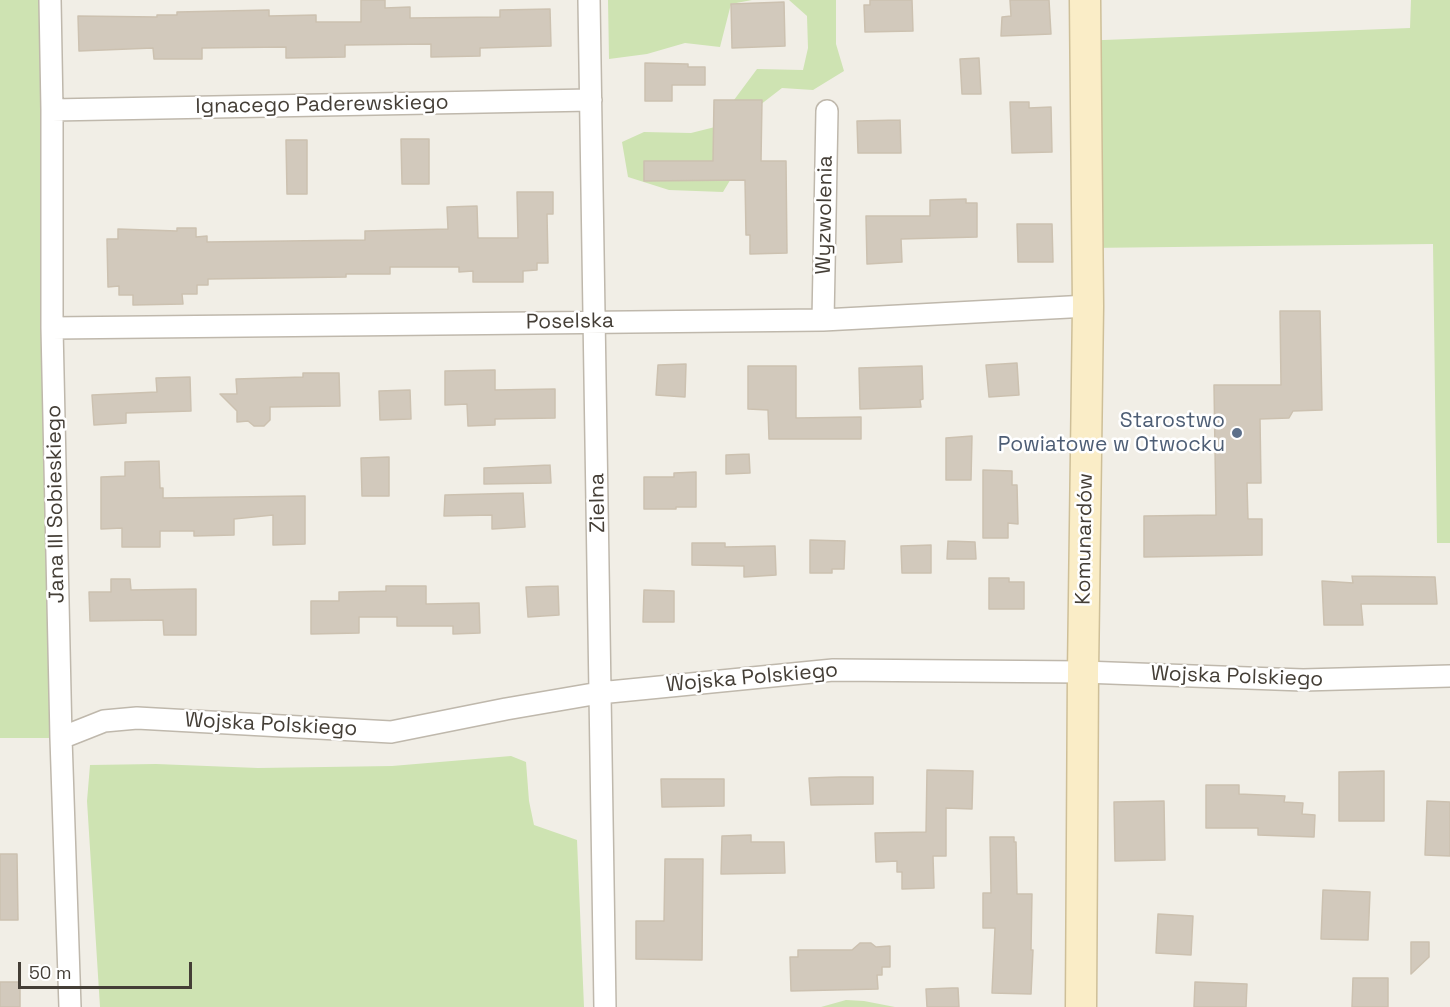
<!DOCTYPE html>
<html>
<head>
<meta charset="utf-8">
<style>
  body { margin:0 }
  #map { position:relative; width:1450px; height:1007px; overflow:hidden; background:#f1eee6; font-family:"Space Grotesk",sans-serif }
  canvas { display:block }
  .scale { position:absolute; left:18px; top:962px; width:174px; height:27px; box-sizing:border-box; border:3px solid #443e36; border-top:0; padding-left:8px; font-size:18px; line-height:21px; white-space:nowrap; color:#443e36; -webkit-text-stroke:4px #fff; paint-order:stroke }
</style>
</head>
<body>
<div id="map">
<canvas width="1450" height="1007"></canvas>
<div class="scale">50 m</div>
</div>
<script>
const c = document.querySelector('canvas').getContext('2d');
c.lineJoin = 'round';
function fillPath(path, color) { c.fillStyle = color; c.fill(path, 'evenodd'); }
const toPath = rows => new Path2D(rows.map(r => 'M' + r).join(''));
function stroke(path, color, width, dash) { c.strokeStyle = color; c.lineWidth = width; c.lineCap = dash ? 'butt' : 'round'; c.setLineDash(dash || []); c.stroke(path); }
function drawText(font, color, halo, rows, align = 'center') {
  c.font = font + ' "Space Grotesk",sans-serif'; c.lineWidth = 5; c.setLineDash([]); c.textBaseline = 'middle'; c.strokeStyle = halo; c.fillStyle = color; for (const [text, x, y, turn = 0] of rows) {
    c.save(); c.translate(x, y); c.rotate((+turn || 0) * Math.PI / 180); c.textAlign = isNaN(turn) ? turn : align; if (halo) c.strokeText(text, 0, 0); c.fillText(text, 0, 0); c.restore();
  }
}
const green = toPath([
  [0,0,54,0,61,738,0,738],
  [608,0,752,0,731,4,720,47,685,43,647,54,609,59],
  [789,0,836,0,836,44,844,71,813,90,782,88,760,105,762,131,758,141,735,172,723,192,669,190,628,177,622,142,644,132,691,133,723,125,734,100,757,69,803,70,808,48,807,16],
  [1411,0,1450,0,1450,543,1437,543,1433,244,1087,248,1078,41,1410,28],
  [511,756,526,762,529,801,534,825,577,840,584,1007,100,1007,87,801,90,765,156,764,258,768,392,766],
  [846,1000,864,1001,895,1007,821,1007]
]);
const building = toPath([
  [361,0,385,0,385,8,410,7,410,18,500,17,500,10,550,9,551,46,480,48,480,56,431,57,431,44,345,45,345,57,286,58,286,47,202,48,202,59,154,59,153,48,79,51,78,16,157,17,157,15,177,15,177,12,269,10,269,16,316,15,316,22,361,22,361,0],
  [870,0,912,0,913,31,865,32,864,5,870,5,870,0],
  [1010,0,1049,0,1051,34,1001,36,1002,17,1011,16,1010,0],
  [784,2,785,46,732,48,731,4,784,2],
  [979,58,981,94,962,94,960,59,979,58],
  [645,63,688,64,688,67,705,67,705,85,672,85,672,101,645,101,645,63],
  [714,100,762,100,761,161,786,161,787,253,750,254,750,235,746,235,745,180,644,181,644,161,713,161,714,100],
  [1010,102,1029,102,1029,108,1051,107,1052,152,1012,153,1010,102],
  [900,120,901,153,858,153,857,121,900,120],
  [401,139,429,139,429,184,402,184,401,139],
  [286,140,307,140,307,194,287,194,286,140],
  [517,192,553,192,553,214,547,214,548,263,537,263,537,270,523,271,523,282,473,282,473,271,459,272,459,267,390,267,390,274,346,274,346,277,208,279,208,285,197,285,197,294,182,294,183,304,133,305,133,295,119,295,119,286,108,287,107,239,118,239,118,229,177,231,177,228,196,228,196,237,207,236,207,242,365,240,365,231,448,229,447,207,477,206,478,238,518,238,517,192],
  [966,199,966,203,977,203,977,237,901,239,902,262,867,264,866,216,930,216,930,200,966,199],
  [1017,224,1052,224,1053,262,1018,262,1017,224],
  [1280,311,1320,311,1322,410,1293,411,1289,418,1260,419,1261,483,1247,483,1248,519,1262,519,1262,555,1144,557,1144,516,1216,515,1214,385,1281,385,1280,311],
  [1017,363,1019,395,989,397,986,365,1017,363],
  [686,364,685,397,656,395,658,365,686,364],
  [748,366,796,366,796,418,861,417,861,439,769,439,768,410,748,409,748,366],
  [922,366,923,399,920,400,921,407,860,409,859,368,922,366],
  [495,370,495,390,555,389,555,418,495,419,495,425,468,426,467,404,445,405,445,371,495,370],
  [303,373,339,373,340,406,270,407,270,420,264,426,254,426,248,421,237,422,237,411,220,394,237,394,236,379,303,377,303,373],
  [190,377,191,411,126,413,126,423,94,425,92,395,157,392,156,378,190,377],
  [410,390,411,419,380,420,379,391,410,390],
  [972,436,971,480,946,480,946,438,972,436],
  [749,454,750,473,726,474,726,455,749,454],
  [389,457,389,496,362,496,361,458,389,457],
  [159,461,160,488,163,488,163,498,305,496,305,544,273,545,273,515,234,519,234,535,194,536,194,531,160,531,160,547,122,547,122,528,101,529,101,477,125,476,125,462,159,461],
  [550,465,551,483,484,484,484,468,550,465],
  [983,470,1012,471,1012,485,1017,485,1018,524,1008,523,1008,538,983,538,983,470],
  [696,472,696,507,676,507,676,509,644,509,644,477,674,477,674,473,696,472],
  [523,493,525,527,492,529,492,515,444,516,445,495,523,493],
  [810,540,845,541,844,569,832,569,832,573,810,573,810,540],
  [948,541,975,542,976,559,947,559,948,541],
  [692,543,725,543,725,547,775,546,776,575,744,577,744,566,692,565,692,543],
  [931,545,931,573,902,573,901,546,931,545],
  [1352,576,1435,577,1437,604,1361,604,1363,625,1324,625,1322,581,1353,583,1352,576],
  [989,578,1009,578,1009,582,1024,582,1024,609,989,609,989,578],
  [111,579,130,579,131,590,196,589,196,635,164,635,163,620,90,621,89,592,111,592,111,579],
  [386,586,426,586,426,604,479,603,480,633,453,634,453,626,397,626,397,617,359,617,359,633,311,634,311,601,339,601,339,592,386,591,386,586],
  [558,586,559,615,528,617,526,587,558,586],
  [644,590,674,591,674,622,643,622,644,590],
  [927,770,973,771,972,809,946,808,946,856,933,856,934,888,902,889,902,872,897,872,897,861,876,862,875,833,926,832,927,770],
  [1384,771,1384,821,1339,821,1339,772,1384,771],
  [840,777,873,777,873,804,811,805,809,778,840,777],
  [661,779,724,779,724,806,662,807,661,779],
  [1206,785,1239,785,1239,794,1285,796,1284,802,1303,803,1302,814,1315,815,1314,837,1258,835,1258,828,1206,828,1206,785],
  [1164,801,1165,860,1115,861,1114,802,1164,801],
  [1427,801,1450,802,1450,856,1425,855,1427,801],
  [751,835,751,842,784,842,785,873,721,874,722,836,751,835],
  [990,837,1014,837,1014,842,1016,842,1017,894,1032,894,1031,950,1033,950,1031,994,992,993,995,928,983,928,983,893,991,893,990,837],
  [0,854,17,854,18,920,0,920,0,854],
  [665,859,703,859,702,960,636,959,636,921,664,921,665,859],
  [1323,890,1370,892,1368,940,1321,939,1323,890],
  [1158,914,1193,916,1191,955,1156,953,1158,914],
  [1411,942,1429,942,1429,957,1411,974,1411,942],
  [860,943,871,943,876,947,890,946,890,967,882,967,882,975,877,975,878,989,791,991,790,957,798,957,798,950,852,950,860,943],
  [1353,978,1388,978,1388,1007,1352,1007,1353,978],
  [0,982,20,982,20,1007,0,1007,0,982],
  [1195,982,1247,984,1246,1007,1194,1007,1195,982],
  [952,988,958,988,959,1007,927,1007,926,989,952,988]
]);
const street = toPath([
  [50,0,52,110,52,328,61,738,70,1007],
  [589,0,605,1007],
  [52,110,591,100],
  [823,320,827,111],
  [52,328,823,320,1088,306],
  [61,738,104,721,137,718,391,732,506,709,599,693,833,670,1083,672,1303,680,1450,676]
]);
const secondary = toPath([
  [1081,1007,1083,672,1088,306,1085,0]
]);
const markers = [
  [1237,433,6,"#5c6f8a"]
];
const streetNames = [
  ["Ignacego Paderewskiego",322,105,-1],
  ["Wyzwolenia",825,215,-89],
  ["Poselska",570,322,-1],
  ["Zielna",598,503,-91],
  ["Jana III Sobieskiego",56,504,-91],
  ["Komunardów",1085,539,-89],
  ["Wojska Polskiego",1237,677,2],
  ["Wojska Polskiego",752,678,-5],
  ["Wojska Polskiego",271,725,3]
];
const serviceNames = [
  ["Starostwo",1225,421],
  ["Powiatowe w Otwocku",1225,445]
];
fillPath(green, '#cee3b2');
fillPath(building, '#d2c9bc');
stroke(building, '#ccc1b0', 1.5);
stroke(street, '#bfb8ac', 24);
stroke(secondary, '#cebf98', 33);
stroke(street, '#fff', 21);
stroke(secondary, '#faedc7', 30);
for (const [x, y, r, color] of markers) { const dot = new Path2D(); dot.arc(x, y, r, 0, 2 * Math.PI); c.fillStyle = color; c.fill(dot); stroke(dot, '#fff', 2); }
drawText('21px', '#443e36', '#fff', streetNames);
drawText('21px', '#4e5e75', '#fff', serviceNames, 'right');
</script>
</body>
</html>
